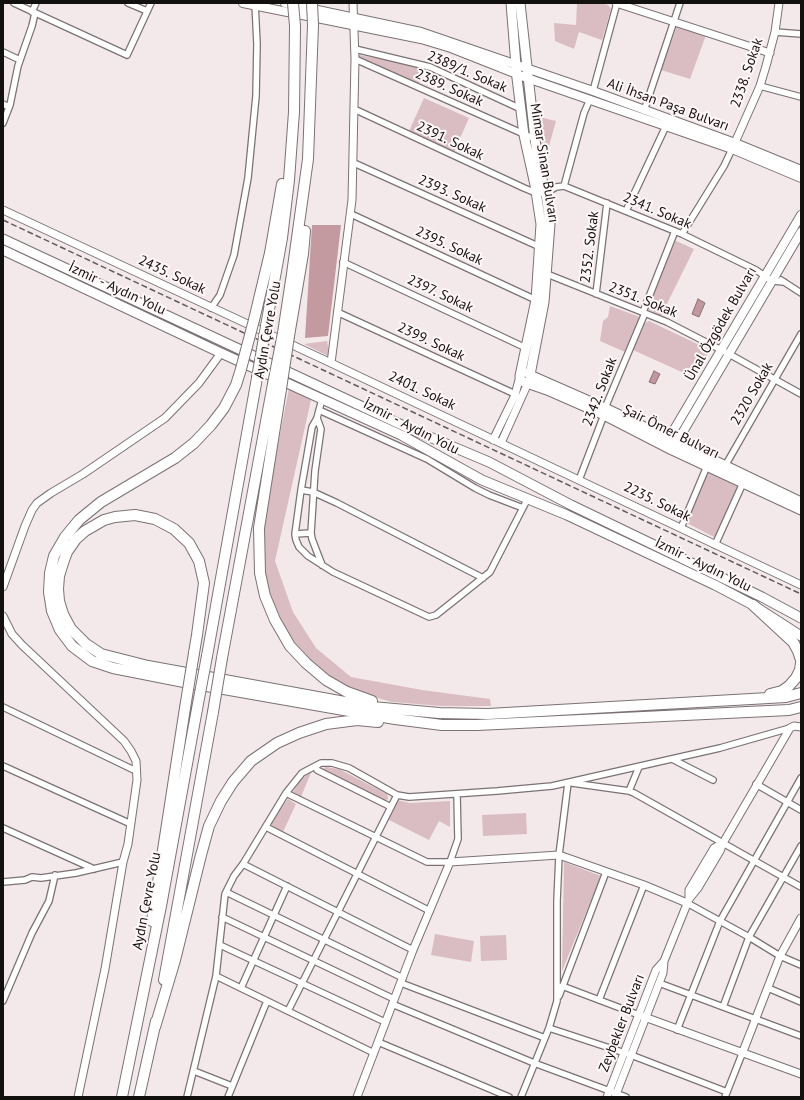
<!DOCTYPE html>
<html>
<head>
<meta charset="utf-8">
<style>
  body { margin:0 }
  #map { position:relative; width:804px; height:1100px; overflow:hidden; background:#f3e9eb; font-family:"PT Sans",sans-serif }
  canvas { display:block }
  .frame { position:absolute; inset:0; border:4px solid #131010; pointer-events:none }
</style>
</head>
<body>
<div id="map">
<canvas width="804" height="1100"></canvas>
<div class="frame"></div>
</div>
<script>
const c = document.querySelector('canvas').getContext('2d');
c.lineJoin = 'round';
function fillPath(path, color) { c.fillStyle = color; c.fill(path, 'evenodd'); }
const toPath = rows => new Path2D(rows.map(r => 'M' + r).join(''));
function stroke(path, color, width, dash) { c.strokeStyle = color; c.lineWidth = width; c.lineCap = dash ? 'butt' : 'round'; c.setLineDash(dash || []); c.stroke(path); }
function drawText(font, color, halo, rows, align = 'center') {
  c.font = font + ' "PT Sans",sans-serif'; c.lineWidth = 4; c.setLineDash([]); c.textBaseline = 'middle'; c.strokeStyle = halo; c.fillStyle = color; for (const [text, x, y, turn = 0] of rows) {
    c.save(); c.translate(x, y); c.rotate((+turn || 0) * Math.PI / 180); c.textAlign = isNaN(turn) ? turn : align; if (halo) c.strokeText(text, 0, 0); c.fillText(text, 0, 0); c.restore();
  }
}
const green = toPath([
  [577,3,602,3,608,5,611,9,602,40,579,32,574,49,555,41,554,23,576,25],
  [677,26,706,35,690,79,661,70],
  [359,55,426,67,419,84,358,58],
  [424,98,469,118,454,152,409,131],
  [535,116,556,121,544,164,542,164],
  [674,240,694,249,661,316,646,308],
  [610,306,640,317,625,352,600,341,603,321,608,317],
  [649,321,710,350,695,378,633,350,645,323],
  [327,341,330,357,304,344],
  [289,388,311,400,275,561,293,612,316,648,351,677,422,690,490,699,491,706,441,706,392,702,360,693,321,672,301,652,280,619,273,601,266,581,263,558,264,528,271,480],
  [707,471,740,486,716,538,685,522],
  [326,767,339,769,387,794,388,798,386,804,320,770],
  [312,770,301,797,293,792,300,781],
  [288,799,296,804,283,832,273,828,271,822],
  [397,800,410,803,450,801,450,827,439,821,429,840,387,819],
  [526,813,527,834,483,836,482,815],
  [564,862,601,876,562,971],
  [435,934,474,941,471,962,431,955],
  [506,935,507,960,481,961,480,936]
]);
const forest = toPath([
  [312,225,341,225,328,336,305,338]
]);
const water = toPath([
  [698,299,705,303,699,317,692,314,698,299],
  [654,371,660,374,655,384,649,382,654,371]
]);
const minor = toPath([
  [14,3,127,55,151,3],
  [128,3,147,11],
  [32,12,36,3],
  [775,32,801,34],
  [355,49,430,67,521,109],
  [3,52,20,60],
  [355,59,535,139],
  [760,86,801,97],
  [593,91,617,3],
  [3,104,9,107],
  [354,109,524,188,536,193,546,193,556,187,564,186,682,234,756,270,772,281,784,282],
  [644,111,680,3],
  [3,123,10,105,18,66,32,26,35,13],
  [354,163,540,247],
  [564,186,584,113,590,99],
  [626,211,666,126],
  [351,214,536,300],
  [682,234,724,166,732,149],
  [343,262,526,348],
  [547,274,667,322,729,354,801,394],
  [781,280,801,293],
  [596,294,607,203],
  [211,308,220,295,234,255,248,178,256,96,257,44,255,3],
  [337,312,515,394],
  [643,312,675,231],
  [322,399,317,418,312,427,301,490,295,534,296,540,299,547,308,556,333,572,429,617,436,615,490,572,528,498],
  [319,410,427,459,475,488,489,495,523,508],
  [317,418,321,429,315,471,311,533,312,539,322,565],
  [725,466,801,334],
  [579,480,604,415,605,408,645,313],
  [301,490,313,492,337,503,483,578],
  [681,528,707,466],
  [295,534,311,533],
  [715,545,743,483],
  [3,707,136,771],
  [672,759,713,780],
  [3,766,131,824],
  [316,766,317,770,391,807],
  [572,783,629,791,634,793,801,887],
  [756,784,801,810],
  [629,791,639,767],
  [286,793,427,862,450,862,458,839,457,795],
  [266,827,430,911],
  [3,828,94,869],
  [243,864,413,950],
  [3,882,25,880,32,877,41,878,76,873,123,862],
  [226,892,403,978],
  [687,903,749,937,780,956,801,965],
  [222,917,394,999],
  [220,945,385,1022],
  [216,976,374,1053],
  [401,983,545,1038],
  [659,983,801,1036],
  [562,986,639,1015],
  [241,988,287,886],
  [768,988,801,1002],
  [559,996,606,872],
  [599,1000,644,885],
  [3,1001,32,933,49,901,55,875],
  [392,1004,534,1063,626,1097],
  [723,1007,749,937,801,846],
  [288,1011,397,795],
  [549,1028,631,1055,727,1092],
  [677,1030,720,921,801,778],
  [378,1042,509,1097],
  [194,1071,232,1086],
  [187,1097,216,976,225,894,234,876,243,864,286,793,302,773,321,763,332,763,349,768,397,795,409,797,497,791,552,786,720,748,790,728],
  [228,1097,267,1001],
  [521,1097,549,1028,557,1001,557,901,559,855,568,783],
  [725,1097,742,1054]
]);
const tertiary = toPath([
  [616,3,770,53],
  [733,147,760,86,766,66,775,32,779,3],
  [3,210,331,363,801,585],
  [331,363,352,200,355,59,353,3],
  [493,440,515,395,520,376],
  [501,443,528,383],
  [3,587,25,526,32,510,37,503,51,493,83,474,165,418,199,383,221,353],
  [3,616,12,634,22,645,124,741,131,751,136,761,137,780,128,844,123,862,105,969,78,1097],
  [689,899,689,890,714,848,723,843],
  [639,1015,801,1074],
  [742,1054,780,956,801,918],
  [357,1097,413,950,450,862,559,855,644,885,687,903],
  [607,1097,656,970,664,961,689,899,698,888,720,851,723,843,790,728,794,726,801,727],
  [615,1097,663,973,664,961]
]);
const secondary = toPath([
  [243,3,421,39,451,48,527,78,732,149,801,178],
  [285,3,421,32,593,91,735,143,801,170],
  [666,443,801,215],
  [674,447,801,232]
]);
const primary = toPath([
  [511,3,517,78,524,135,535,185,541,224,536,300,520,376,521,381,547,390,604,415,672,450,801,510],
  [520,3,535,139,539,169,546,193,550,224,544,302,530,375,531,379,528,383],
  [528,373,530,375,605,408,801,502]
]);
const trunk = toPath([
  [3,239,406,427,489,462,571,505,762,597,801,618],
  [3,250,221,353,401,435,482,480,567,515,715,585,753,605,801,636]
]);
const motorway = toPath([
  [254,320,270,253,282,184],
  [266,326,282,238,289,180,294,112,295,26],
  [283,333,292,274,308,159,313,25],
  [289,336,303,254,305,231],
  [241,369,236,385,224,408,211,425,194,443,175,458,101,502,79,520,65,537,54,556,50,573,49,592,52,611,60,630,72,646,92,661,113,668,184,682,395,719,442,725,477,725,789,710,801,707],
  [281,389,259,528,260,573,265,596,275,620,290,646,306,663,326,680,347,692,372,701],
  [753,605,793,642,798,651,801,660],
  [194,653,197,635,204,583,199,561,189,543,174,529,155,519,135,515,115,517,104,520,85,531,76,539,67,552,63,563,59,576,58,589,59,601,63,614,71,629,86,644,101,654,148,666,372,707,439,713,488,714,751,699,786,697,801,693],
  [207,656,257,378],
  [222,658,273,384],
  [770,694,782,691,789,686,796,678,800,670,801,663],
  [152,921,185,708],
  [164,980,213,712],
  [155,1027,175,960,201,855,209,826,221,801,233,782,251,761,277,743,299,733,326,724,357,720,378,722],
  [122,1097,161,906,197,709],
  [139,1097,156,1021]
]);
const rail = toPath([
  [3,220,801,594]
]);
const motorwayBridge = toPath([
  [293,3,295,26],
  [312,3,313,25],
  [241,369,254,320],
  [257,378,266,326],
  [273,384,283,333],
  [281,389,289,336],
  [185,708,194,653],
  [197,709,207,656],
  [213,712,222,658]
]);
const streetNames = [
  ["2389/1. Sokak",467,72,23],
  ["2338. Sokak",747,73,-71],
  ["2389. Sokak",449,88,24],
  ["Ali İhsan Paşa Bulvarı",668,105,20],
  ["2391. Sokak",450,141,25],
  ["Mimar Sinan Bulvarı",544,163,81],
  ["2393. Sokak",452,194,24],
  ["2341. Sokak",657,211,23],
  ["2395. Sokak",449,246,25],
  ["2352. Sokak",590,247,-83],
  ["2435. Sokak",172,275,25],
  ["İzmir - Aydın Yolu",117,289,25],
  ["2397. Sokak",440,294,25],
  ["2351. Sokak",643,300,22],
  ["Ünal Özgödek Bulvarı",721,324,-60],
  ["Aydın Çevre Yolu",268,330,-80],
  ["2399. Sokak",431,342,25],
  ["2401. Sokak",422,391,25],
  ["2342. Sokak",600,392,-69],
  ["2320 Sokak",752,394,-60],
  ["İzmir - Aydın Yolu",411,427,27],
  ["Şair Ömer Bulvarı",671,432,26],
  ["2235. Sokak",657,502,26],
  ["İzmir - Aydın Yolu",703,565,26],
  ["Aydın Çevre Yolu",147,901,-79],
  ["Zeybekler Bulvarı",622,1023,-69]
];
fillPath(green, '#dabdc2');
fillPath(forest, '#c49aa1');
fillPath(water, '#c1989e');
stroke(water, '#8d6f73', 1);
stroke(minor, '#7b7273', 8);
stroke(tertiary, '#7b7273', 9);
stroke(secondary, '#7b7273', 10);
stroke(primary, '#7b7273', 11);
stroke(trunk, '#7b7273', 11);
stroke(motorway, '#7b7273', 12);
stroke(minor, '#fff', 5.5);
stroke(tertiary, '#fff', 7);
stroke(secondary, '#fff', 8);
stroke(primary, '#fff', 9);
stroke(trunk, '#fff', 9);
stroke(motorway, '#fff', 10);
stroke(rail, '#615c5c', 1.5, [6, 3]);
stroke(motorwayBridge, '#7b7273', 12, []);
stroke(motorwayBridge, '#fff', 10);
drawText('14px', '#131010', '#fff7f8', streetNames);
</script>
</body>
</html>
